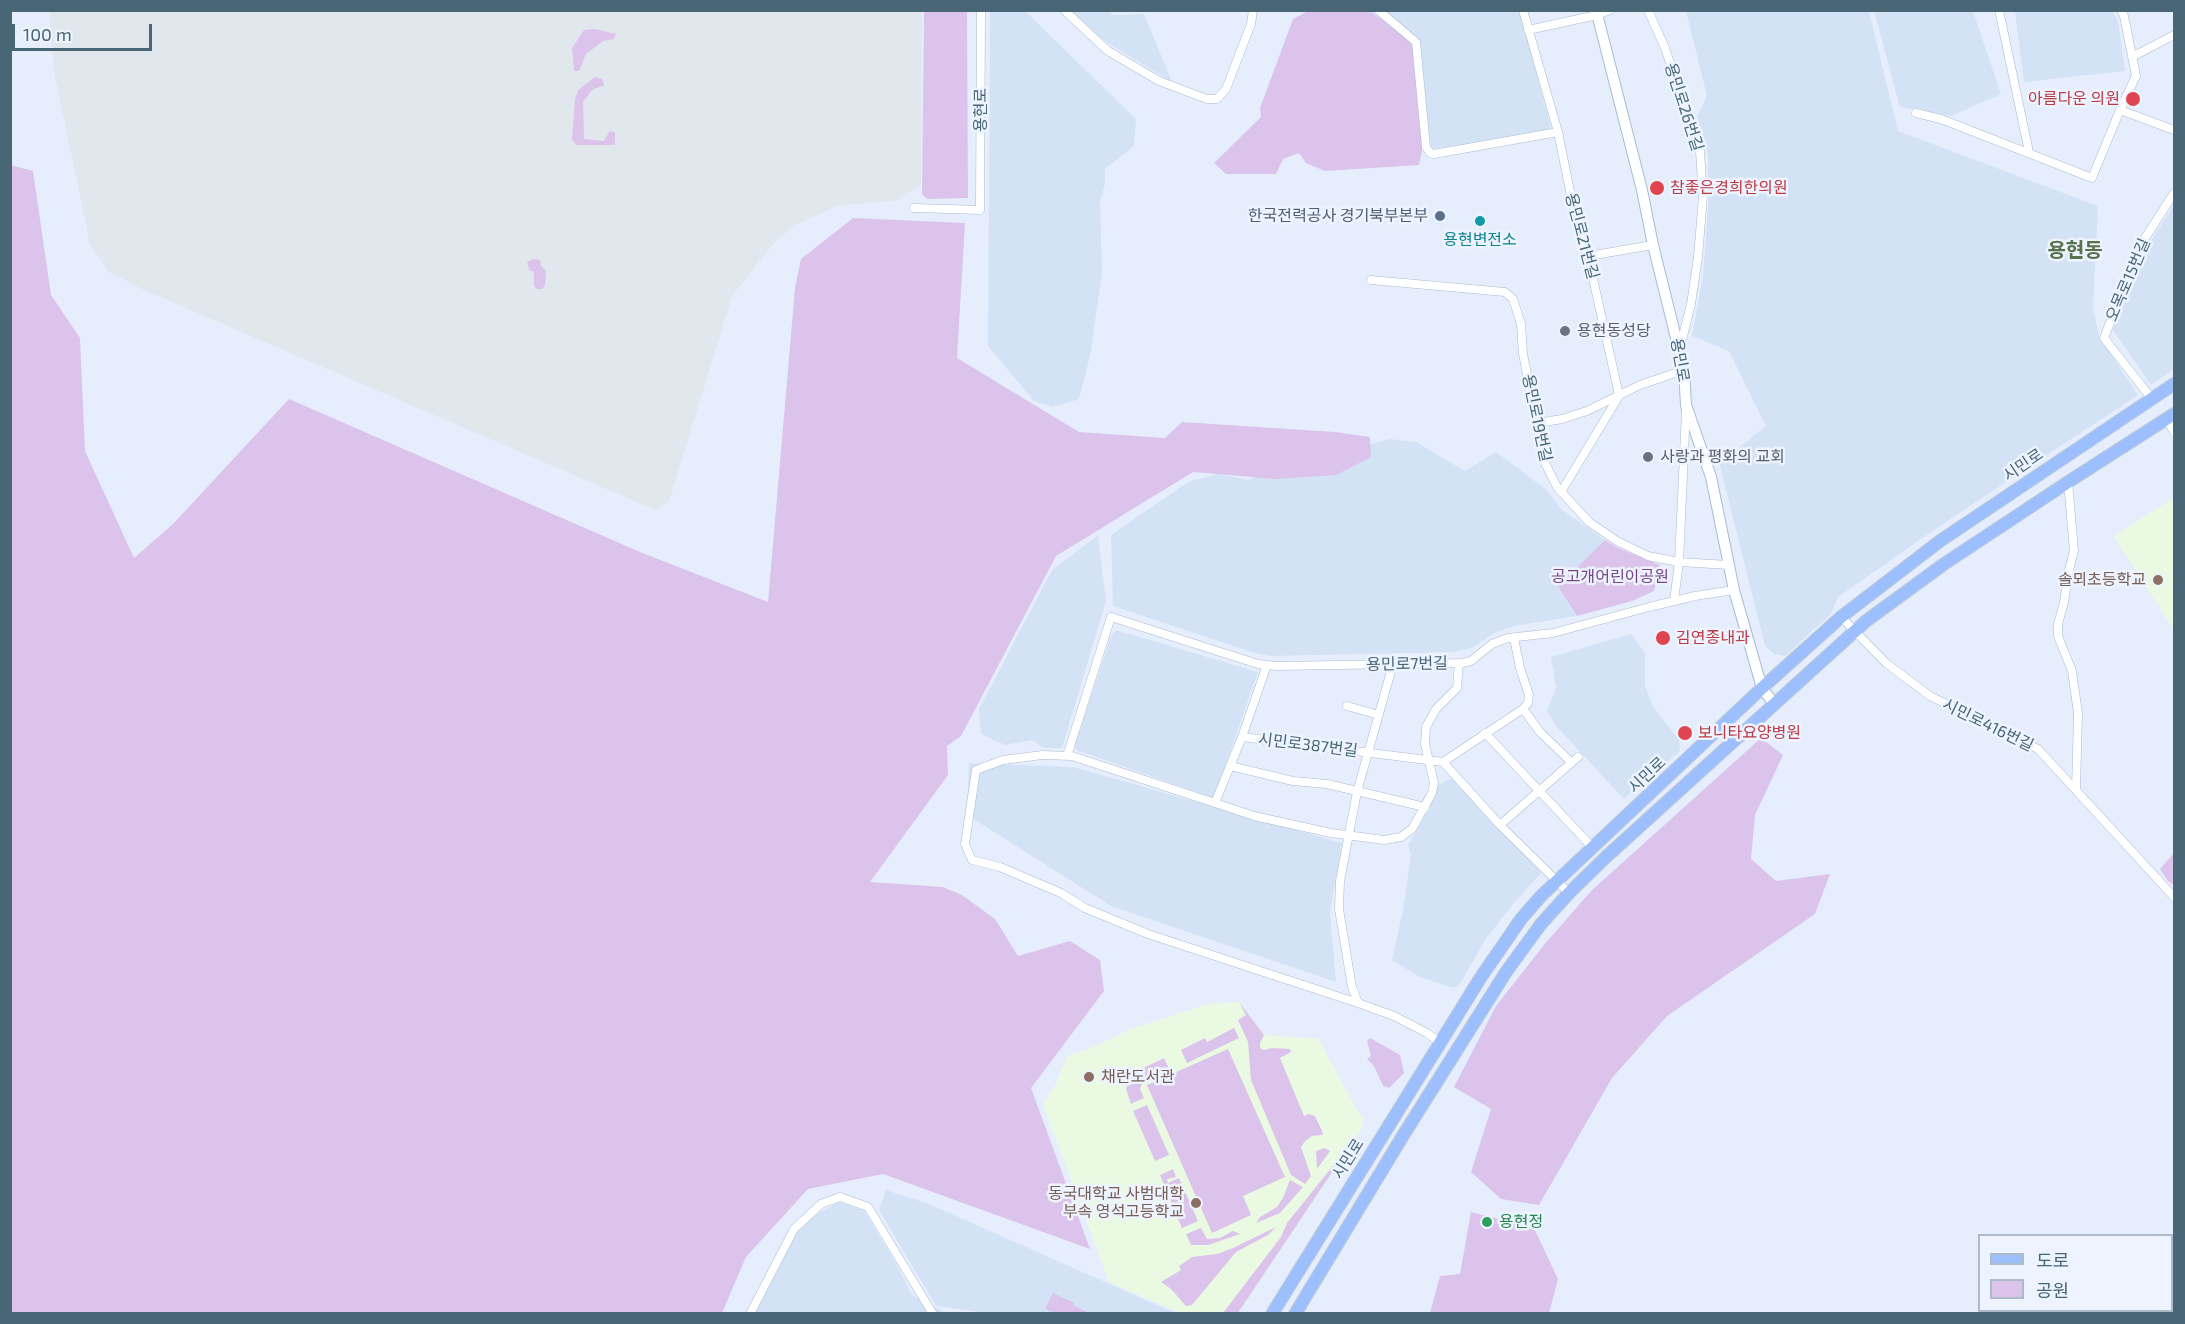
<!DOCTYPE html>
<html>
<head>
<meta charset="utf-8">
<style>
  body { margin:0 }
  #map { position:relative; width:2185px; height:1324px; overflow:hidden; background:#e6eefd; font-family:"Exo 2","Noto Sans KR",sans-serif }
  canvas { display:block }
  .frame { position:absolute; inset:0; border:12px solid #496677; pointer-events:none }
  .legend { position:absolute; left:1978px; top:1234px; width:195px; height:78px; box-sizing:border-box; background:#edf4ff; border:2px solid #abbbc9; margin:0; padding:8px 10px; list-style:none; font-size:18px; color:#496677 }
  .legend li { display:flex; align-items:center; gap:12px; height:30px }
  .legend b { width:30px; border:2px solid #abbbc9 }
  .scale { position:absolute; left:12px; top:24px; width:140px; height:27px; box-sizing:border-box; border:3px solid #496677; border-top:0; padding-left:8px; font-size:18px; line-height:21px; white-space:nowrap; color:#496677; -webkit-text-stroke:4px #edf4ff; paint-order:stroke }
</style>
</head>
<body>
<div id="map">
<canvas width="2185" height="1324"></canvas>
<div class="frame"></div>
<ul class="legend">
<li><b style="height:8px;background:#9dbffd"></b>도로</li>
<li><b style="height:16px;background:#dcc3eb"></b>공원</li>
</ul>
<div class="scale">100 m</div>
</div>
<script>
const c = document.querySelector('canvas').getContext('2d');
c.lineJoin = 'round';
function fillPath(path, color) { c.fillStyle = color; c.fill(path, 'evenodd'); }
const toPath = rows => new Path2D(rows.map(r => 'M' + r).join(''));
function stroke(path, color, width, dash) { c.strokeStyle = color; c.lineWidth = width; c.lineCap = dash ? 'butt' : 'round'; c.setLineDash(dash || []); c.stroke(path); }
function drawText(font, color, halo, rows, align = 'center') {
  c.font = font + ' "Exo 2","Noto Sans KR",sans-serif'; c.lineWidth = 5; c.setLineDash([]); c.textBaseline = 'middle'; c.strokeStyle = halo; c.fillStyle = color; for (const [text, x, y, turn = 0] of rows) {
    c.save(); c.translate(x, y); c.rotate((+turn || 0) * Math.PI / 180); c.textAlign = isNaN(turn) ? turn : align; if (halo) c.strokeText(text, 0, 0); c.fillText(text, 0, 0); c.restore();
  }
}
const residential = toPath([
  [990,11,1025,11,1136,119,1134,146,1105,169,1105,184,1100,202,1102,272,1090,356,1079,399,1053,407,1034,401,988,346],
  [1071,11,1110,11,1112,15,1144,14,1172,82,1100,38],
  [1376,11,1520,11,1552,132,1431,149,1419,42],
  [1686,11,1869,11,1898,131,2098,206,2093,307,2099,336,2138,395,1947,521,1838,597,1831,614,1785,656,1774,654,1765,646,1718,458,1729,456,1766,426,1729,351,1692,336,1703,276,1709,195,1708,154,1697,117,1707,96],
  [1874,11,1973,11,2001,94,1951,116,1900,107],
  [2015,11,2112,11,2118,21,2125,71,2024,82],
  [2174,205,2174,369,2151,385,2113,330,2143,253],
  [1389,439,1416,442,1465,471,1496,452,1547,490,1561,509,1605,540,1559,586,1577,616,1514,626,1494,633,1472,648,1453,652,1270,656,1251,652,1113,606,1111,535,1188,482,1218,474,1249,480,1282,461,1331,456],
  [1098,535,1106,601,1062,748,1044,748,1032,740,1005,745,981,734,979,709,1052,570],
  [1116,630,1258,672,1214,798,1076,750,1075,744,1111,636],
  [1631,634,1645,653,1645,685,1652,705,1679,740,1680,751,1624,799,1556,726,1547,711,1556,688,1551,657],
  [969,763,1073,767,1342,843,1330,912,1336,982,1111,906,967,815],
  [1454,777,1541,873,1513,904,1485,940,1461,982,1454,988,1420,977,1392,960,1403,910,1411,855,1408,845,1430,807,1438,785],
  [886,1190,929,1204,1175,1313,994,1314,936,1306,879,1210],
  [839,1202,864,1211,894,1260,912,1295,944,1312,958,1313,752,1314,795,1235,808,1219]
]);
const industrial = toPath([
  [49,11,922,11,921,184,899,200,837,206,795,225,772,245,732,296,669,501,655,510,144,290,109,272,90,244,54,71]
]);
const education = toPath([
  [2174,498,2174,630,2114,536],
  [1239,1002,1264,1035,1318,1039,1359,1114,1364,1117,1361,1122,1364,1125,1239,1313,1180,1313,1109,1282,1043,1104,1056,1084,1067,1056,1091,1048,1131,1029,1208,1004]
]);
const green = toPath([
  [924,11,967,11,968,198,927,199,922,194],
  [1308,11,1370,11,1416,45,1424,141,1419,165,1325,171,1306,163,1299,153,1283,159,1276,174,1226,174,1214,163,1261,117,1260,108,1293,19],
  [595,29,616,34,614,39,603,41,586,54,579,71,574,71,572,48,584,30],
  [595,77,602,79,604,85,592,90,583,102,584,139,604,141,609,132,612,131,615,133,615,145,576,145,572,139,575,100,578,90],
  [10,165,33,171,51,295,80,338,85,451,134,558,173,524,289,399,640,552,768,602,795,288,801,259,853,218,965,223,957,358,1079,432,1165,438,1182,422,1335,432,1370,437,1371,457,1336,475,1276,479,1193,472,1056,556,961,736,947,746,948,775,870,882,943,887,962,895,995,919,1018,956,1070,941,1100,960,1104,991,1031,1088,1090,1249,883,1174,808,1189,746,1257,722,1313,11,1313],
  [533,259,540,260,541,266,546,271,545,285,542,289,537,289,534,286,534,272,529,270,527,262],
  [1605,540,1618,548,1660,565,1654,591,1632,601,1577,616,1558,586],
  [1761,738,1783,755,1755,815,1751,859,1776,881,1830,874,1815,914,1667,1016,1612,1078,1539,1205,1501,1199,1471,1172,1491,1109,1454,1087,1496,1006,1544,945,1591,891],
  [2174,853,2174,885,2168,881,2160,869],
  [1239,1002,1264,1035,1260,1043,1260,1048,1264,1050,1272,1048,1290,1049,1291,1052,1280,1058,1304,1116,1309,1114,1315,1116,1323,1133,1322,1135,1312,1136,1305,1141,1301,1147,1311,1176,1305,1184,1291,1175,1251,1080,1248,1042,1238,1020,1246,1015],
  [1234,1028,1239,1038,1187,1063,1181,1050,1205,1038,1207,1042],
  [1370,1038,1400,1055,1404,1073,1389,1088,1383,1086,1374,1066,1367,1059,1371,1056,1367,1041],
  [1228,1049,1285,1177,1243,1196,1251,1215,1212,1233,1147,1085],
  [1164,1058,1170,1071,1142,1084,1140,1089,1144,1098,1131,1104,1126,1089,1131,1074],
  [1147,1105,1169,1155,1155,1161,1133,1111],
  [1325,1148,1330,1151,1317,1169,1316,1151],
  [1336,1162,1339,1162,1238,1313,1223,1313,1281,1237,1287,1223],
  [1173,1169,1176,1177,1167,1179,1168,1183,1179,1178,1198,1221,1182,1228,1160,1175],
  [1290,1180,1303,1187,1280,1213,1256,1223,1260,1217,1277,1207,1283,1198],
  [1471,1212,1534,1228,1558,1279,1549,1313,1430,1313,1440,1276,1460,1274],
  [1276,1227,1268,1235,1236,1252,1192,1305,1186,1306,1171,1289,1161,1282,1181,1270,1179,1266,1192,1257,1217,1254,1233,1248],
  [1201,1228,1207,1239,1220,1238,1233,1231,1240,1234,1208,1245,1191,1245,1186,1234],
  [2172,1289,2174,1289,2174,1313,2139,1313,2140,1311,2172,1310],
  [1053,1293,1074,1303,1073,1305,1089,1313,1055,1313,1045,1309]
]);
const street = toPath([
  [1064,10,1108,51,1159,81,1207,99,1217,99,1226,89,1251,24,1253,10],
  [1378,10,1416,42,1426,147,1430,153,1434,154,1558,132],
  [1523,10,1558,132,1572,201,1588,256,1619,395],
  [1648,10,1665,48,1700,151,1703,197,1698,257,1691,304,1680,348],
  [1999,10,2029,152],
  [1528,30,1597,15,1610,10],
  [2132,57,2174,35],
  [2120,110,2136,76,2124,16,2121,10],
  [1916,113,1941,119,2092,178,2120,110,2174,130],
  [914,208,980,210,981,10],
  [1588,256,1653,245],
  [1371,280,1505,292,1513,299,1521,324,1523,354,1545,463,1557,487,1589,522,1617,541,1648,556,1679,562,1686,410],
  [2152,399,2104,338,2140,246,2174,193],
  [2167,420,2174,432],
  [1538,423,1562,419,1587,411,1640,385,1684,370],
  [2068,482,2074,551,2069,570,2064,602,2058,624,2058,636,2072,671,2078,713,2076,789],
  [1561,492,1619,396],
  [1674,601,1679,562,1729,565],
  [1841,617,1886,663,1930,696,2038,749,2174,897],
  [1514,638,1520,668,1529,695,1528,703,1523,709,1540,732,1571,762],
  [1393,664,1357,792,1340,881,1339,909,1352,987,1358,1003,1394,1016,1427,1033,1439,1042],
  [1347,706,1379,715],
  [1485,733,1592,847],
  [1242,737,1267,665],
  [1067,756,1111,617,1258,664,1276,666,1462,663,1471,661,1492,644,1508,638,1553,633,1649,607,1695,596,1734,590],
  [1443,762,1523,709],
  [1230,766,1293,781,1327,784,1425,807],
  [1215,803,1254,816,1331,833,1384,840,1401,837,1412,829,1432,793,1434,783,1425,744,1426,727,1436,709,1457,688,1459,663],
  [1500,825,1578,757],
  [1358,1003,1148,934,1085,908,1061,893,1000,867,972,860,965,844,976,770,1003,760,1042,755,1072,756,1215,803,1242,737,1443,762,1500,825,1569,893],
  [750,1314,794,1229,821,1204,840,1197,868,1207,933,1314]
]);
const secondary = toPath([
  [1596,10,1642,190,1653,245,1684,370,1686,405,1711,477,1734,590,1762,688,1775,705]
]);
const primary = toPath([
  [1272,1314,1481,977,1521,919,1541,896,1762,688,1841,617,1940,541,2174,384],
  [1295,1314,1404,1134,1506,972,1541,924,1569,893,1606,857,1866,621,1944,564,2068,482,2174,414]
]);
const markers = [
  [2133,99,8,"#e0444e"],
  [1657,188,8,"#e0444e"],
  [1440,216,6,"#5c6f8a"],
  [1480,221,6,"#0f9aa8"],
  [1565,331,6,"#6b7280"],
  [1648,457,6,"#6b7280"],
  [2158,580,6,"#8d6e63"],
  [1663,638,8,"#e0444e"],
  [1685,733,8,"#e0444e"],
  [1089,1077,6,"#8d6e63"],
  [1196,1203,6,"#8d6e63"],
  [1487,1222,6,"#2e9e5b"]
];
const healthNames = [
  ["아름다운 의원",2120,99,"right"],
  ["참좋은경희한의원",1670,188],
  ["김연종내과",1676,638],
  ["보니타요양병원",1698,733]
];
const streetNames = [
  ["용민로26번길",1684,107,72],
  ["용현로",981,110,-90],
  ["용민로21번길",1582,236,75],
  ["오목로15번길",2128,280,-67],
  ["용민로",1680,360,80],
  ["용민로19번길",1537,418,78],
  ["시민로",2023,465,-34],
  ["용민로7번길",1407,664,-1],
  ["시민로416번길",1988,725,26],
  ["시민로387번길",1308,745,7],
  ["시민로",1647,775,-43],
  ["시민로",1348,1159,-58]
];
const serviceNames = [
  ["한국전력공사 경기북부본부",1428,216]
];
const cultureNames = [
  ["용현변전소",1480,240]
];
const worshipNames = [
  ["용현동성당",1577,331],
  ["사랑과 평화의 교회",1660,457]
];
const parkNames = [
  ["공고개어린이공원",1610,577]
];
const educationNames = [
  ["솔뫼초등학교",2146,580],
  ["채란도서관",1101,1077,"left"],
  ["동국대학교 사범대학",1184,1194],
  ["부속 영석고등학교",1184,1212]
];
const leisureNames = [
  ["용현정",1499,1222]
];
const quarterNames = [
  ["용현동",2075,250]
];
fillPath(residential, '#d4e2f5');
fillPath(industrial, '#e0e7ed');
fillPath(education, '#eafae2');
fillPath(green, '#dcc3eb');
stroke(street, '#a9bccd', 9);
stroke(secondary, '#a6bdd0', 12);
stroke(primary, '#c5ced3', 14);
stroke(street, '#fff', 8);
stroke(secondary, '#fff', 10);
stroke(primary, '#9dbffd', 12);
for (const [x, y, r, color] of markers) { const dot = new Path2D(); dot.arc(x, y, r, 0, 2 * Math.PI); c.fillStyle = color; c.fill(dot); stroke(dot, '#edf4ff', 2); }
drawText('16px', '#be3a42', '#edf4ff', healthNames, 'left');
drawText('16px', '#496677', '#edf4ff', streetNames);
drawText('16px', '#4e5e75', '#edf4ff', serviceNames, 'right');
drawText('16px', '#0d838f', '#edf4ff', cultureNames);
drawText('16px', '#5b616d', '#edf4ff', worshipNames, 'left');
drawText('16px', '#77468a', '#edf4ff', parkNames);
drawText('16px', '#785e54', '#edf4ff', educationNames, 'right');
drawText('16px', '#27864d', '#edf4ff', leisureNames, 'left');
drawText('bold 20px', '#58724c', '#edf4ff', quarterNames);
</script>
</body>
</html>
